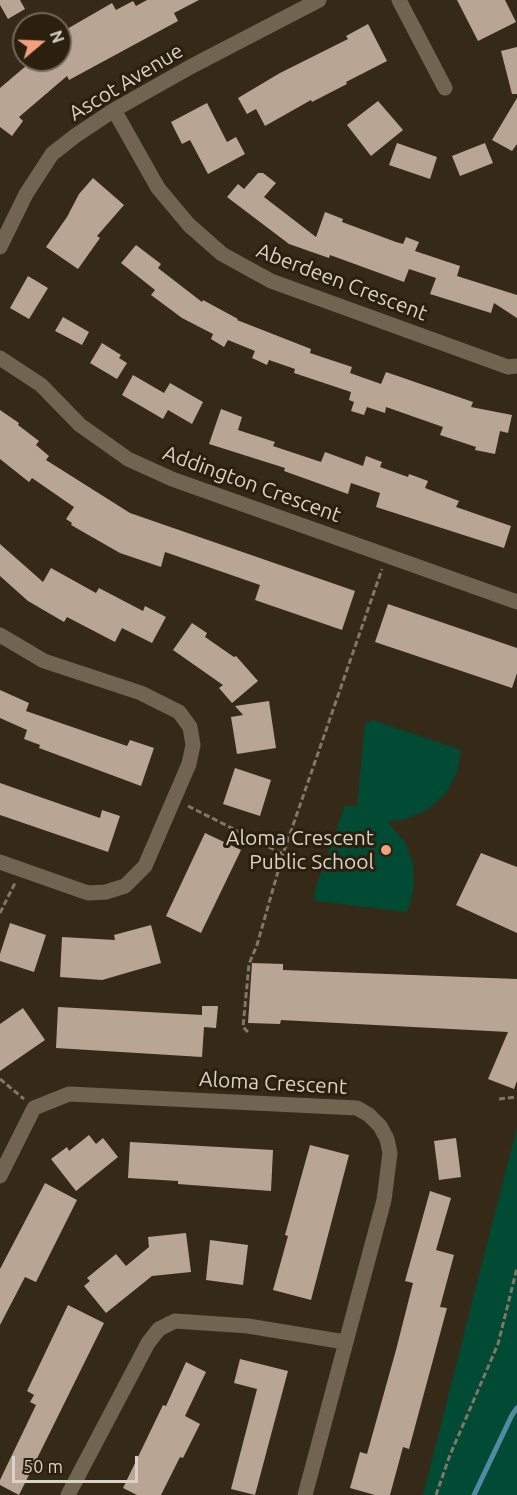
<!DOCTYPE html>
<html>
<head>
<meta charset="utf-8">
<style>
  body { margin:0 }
  #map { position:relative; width:517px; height:1495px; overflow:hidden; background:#352a18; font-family:Ubuntu,sans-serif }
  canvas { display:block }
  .north { position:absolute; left:12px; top:12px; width:60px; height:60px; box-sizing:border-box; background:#2b200e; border:2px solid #716758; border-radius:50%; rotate:71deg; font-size:16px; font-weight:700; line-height:24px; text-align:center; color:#d9d2c7 }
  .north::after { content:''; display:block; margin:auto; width:21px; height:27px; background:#f2a080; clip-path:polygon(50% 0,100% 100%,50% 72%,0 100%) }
  .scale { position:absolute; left:12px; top:1456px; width:126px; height:27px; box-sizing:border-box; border:3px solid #d9d2c7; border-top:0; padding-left:8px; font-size:18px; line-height:21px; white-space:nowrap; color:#d9d2c7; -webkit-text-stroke:4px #2b200e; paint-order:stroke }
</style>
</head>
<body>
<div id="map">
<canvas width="517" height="1495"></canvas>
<div class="north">N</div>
<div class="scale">50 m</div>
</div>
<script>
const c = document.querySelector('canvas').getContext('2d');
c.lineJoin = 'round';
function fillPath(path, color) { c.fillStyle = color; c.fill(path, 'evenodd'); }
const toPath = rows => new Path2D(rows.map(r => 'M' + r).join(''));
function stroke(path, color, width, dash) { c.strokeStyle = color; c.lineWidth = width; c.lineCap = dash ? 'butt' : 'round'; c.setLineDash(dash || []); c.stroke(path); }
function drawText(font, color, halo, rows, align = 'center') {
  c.font = font + ' Ubuntu,sans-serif'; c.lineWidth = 6; c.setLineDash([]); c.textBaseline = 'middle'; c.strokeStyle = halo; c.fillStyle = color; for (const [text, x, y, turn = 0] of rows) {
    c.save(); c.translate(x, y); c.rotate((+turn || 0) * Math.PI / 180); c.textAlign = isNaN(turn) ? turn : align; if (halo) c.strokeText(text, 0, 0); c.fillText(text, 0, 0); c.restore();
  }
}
const green = toPath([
  [373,720,461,750,457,773,445,794,427,810,404,820,387,821,405,842,413,864,414,888,407,912,316,901,314,893,345,805,357,807,365,723],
  [517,1127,517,1495,423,1495,477,1283]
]);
const stream = toPath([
  [474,1495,512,1415,517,1408]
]);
const building = toPath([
  [0,0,20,0,25,9,8,19,0,5],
  [147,0,199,0,174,13,178,21,69,80,67,76,19,117,23,121,12,136,0,127,0,88,33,60,60,60,60,40,70,34,67,29,112,3,116,10,133,1,136,6],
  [457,0,505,0,516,22,478,41],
  [368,24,387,61,346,82,347,84,312,102,311,100,265,126,256,109,247,114,238,98,280,73,348,39,346,36],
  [517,47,517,94,512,94,501,51],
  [517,98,517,144,512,151,492,140],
  [378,101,403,130,371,156,347,125],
  [207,103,227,142,236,137,245,154,208,174,190,140,182,144,171,122],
  [397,143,437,157,430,179,389,165],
  [485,143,493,163,460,176,452,156],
  [258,173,263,173,276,183,264,197,316,237,325,212,343,219,342,222,396,242,403,244,406,237,419,242,415,251,460,266,457,276,517,295,517,318,494,303,491,313,430,294,436,278,409,269,404,282,330,255,329,258,289,244,227,197,238,184,244,189],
  [93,178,124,205,97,236,100,238,78,269,46,247,67,217,79,194],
  [136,245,161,264,158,268,202,302,203,300,238,319,237,320,311,349,310,353,352,367,350,373,381,384,386,372,473,402,471,407,512,415,508,433,500,431,495,454,475,450,476,447,440,435,443,427,386,407,385,413,367,407,364,415,351,411,354,402,349,400,351,392,294,373,295,369,269,360,267,365,252,358,255,351,228,340,224,347,211,339,213,334,182,318,151,295,155,290,121,263],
  [28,276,48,288,29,319,10,308],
  [63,317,89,332,82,345,55,331],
  [102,343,121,355,119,358,127,363,117,379,90,363],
  [133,375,164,393,170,383,203,402,192,424,168,410,163,419,122,395],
  [221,409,242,417,238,430,275,442,273,446,321,462,325,452,363,466,366,456,382,462,380,467,408,477,409,474,428,481,425,488,459,501,456,507,511,526,504,548,376,507,380,493,351,483,348,494,284,471,285,468,209,444],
  [0,410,19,423,18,425,39,441,36,445,49,456,46,460,130,513,355,591,342,630,255,600,260,585,165,552,161,567,120,553,71,525,72,523,66,519,74,507,32,478,29,482,0,459],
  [0,544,43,582,51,568,96,593,99,588,143,611,145,606,166,617,152,643,122,628,115,642,67,617,64,622,28,601,0,576],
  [388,604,517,648,517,673,512,688,375,642],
  [192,623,207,633,205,637,234,657,236,656,258,681,232,703,219,688,223,685,173,650],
  [0,690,29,703,26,711,127,746,130,740,154,748,141,786,39,748,40,745,24,739,27,730,0,718],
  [269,701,276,748,237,754,231,717,243,715,235,706],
  [235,768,271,780,260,816,223,804],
  [0,783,100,818,102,810,120,816,108,852,0,815],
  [205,833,241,850,201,933,166,916],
  [481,853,517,867,517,933,456,905],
  [10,923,46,935,34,972,0,961,0,954],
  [151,925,161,963,102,980,60,977,62,937,115,940,114,935],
  [252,963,283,964,283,970,517,979,517,1081,514,1089,488,1079,508,1032,281,1020,280,1024,248,1023],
  [202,1006,218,1006,216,1028,204,1027,202,1057,56,1048,58,1007,202,1015],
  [23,1008,45,1040,0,1071,0,1024],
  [89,1135,96,1144,103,1138,118,1157,76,1191,51,1159,67,1147,69,1151],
  [456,1138,461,1177,439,1180,434,1141],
  [130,1142,273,1150,271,1191,178,1184,178,1181,128,1178],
  [310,1145,349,1155,311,1300,273,1290,288,1236,285,1235],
  [45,1183,77,1200,36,1282,25,1277,0,1325,0,1269],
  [430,1191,451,1198,436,1250,454,1255,440,1307,447,1308,409,1449,403,1447,390,1495,375,1495,350,1488,360,1452,367,1454,396,1350,413,1283,405,1281],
  [186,1233,191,1272,152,1276,106,1313,84,1286,90,1281,87,1278,116,1254,126,1266,149,1247,148,1237],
  [210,1240,248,1245,243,1285,206,1280],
  [68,1305,104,1323,19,1495,0,1485,0,1480,36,1405,30,1402,34,1395,27,1391],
  [240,1359,288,1371,255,1495,231,1489,257,1389,234,1383],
  [186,1362,206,1372,185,1416,200,1424,183,1458,180,1457,161,1495,137,1495,123,1488,163,1405,166,1406]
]);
const path = toPath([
  [188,806,283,854],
  [0,913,15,883],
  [248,1032,243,1027,249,964,257,945,283,854,382,569],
  [0,1079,24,1099],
  [499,1099,517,1097],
  [436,1495,450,1455,498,1344,517,1268]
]);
const minor = toPath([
  [399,0,445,88],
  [114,110,158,188,189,225,222,254,271,281,508,367,517,366],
  [0,247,26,194,52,154,75,136,114,110,192,66,319,0],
  [0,358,41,385,80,425,128,459,172,479,517,602],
  [0,635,44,661,141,693,179,712,190,727,193,745,189,764,145,866,125,886,106,892,88,893,0,862],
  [0,1176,34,1108,69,1094,357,1108,369,1115,380,1126,387,1139,390,1153,384,1200,305,1495],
  [68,1495,148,1343,159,1329,175,1321,248,1326,345,1342]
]);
const markers = [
  [386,850,6,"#f2a080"]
];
const streetNames = [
  ["Ascot Avenue",126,82,-31],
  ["Aberdeen Crescent",342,282,21],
  ["Addington Crescent",252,484,20],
  ["Aloma Crescent",273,1083,3]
];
const poiNames = [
  ["Aloma Crescent",374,838],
  ["Public School",374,862]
];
fillPath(green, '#014a33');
stroke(stream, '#5289a3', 5);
fillPath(building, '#b9a593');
stroke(path, '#807768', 3, [6, 3]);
stroke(minor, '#716551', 15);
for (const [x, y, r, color] of markers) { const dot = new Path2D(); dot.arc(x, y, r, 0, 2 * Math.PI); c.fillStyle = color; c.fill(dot); stroke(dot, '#2b200e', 2); }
drawText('21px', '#d9d2c7', '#2b200e', streetNames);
drawText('21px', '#d9d2c7', '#2b200e', poiNames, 'right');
</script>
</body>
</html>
